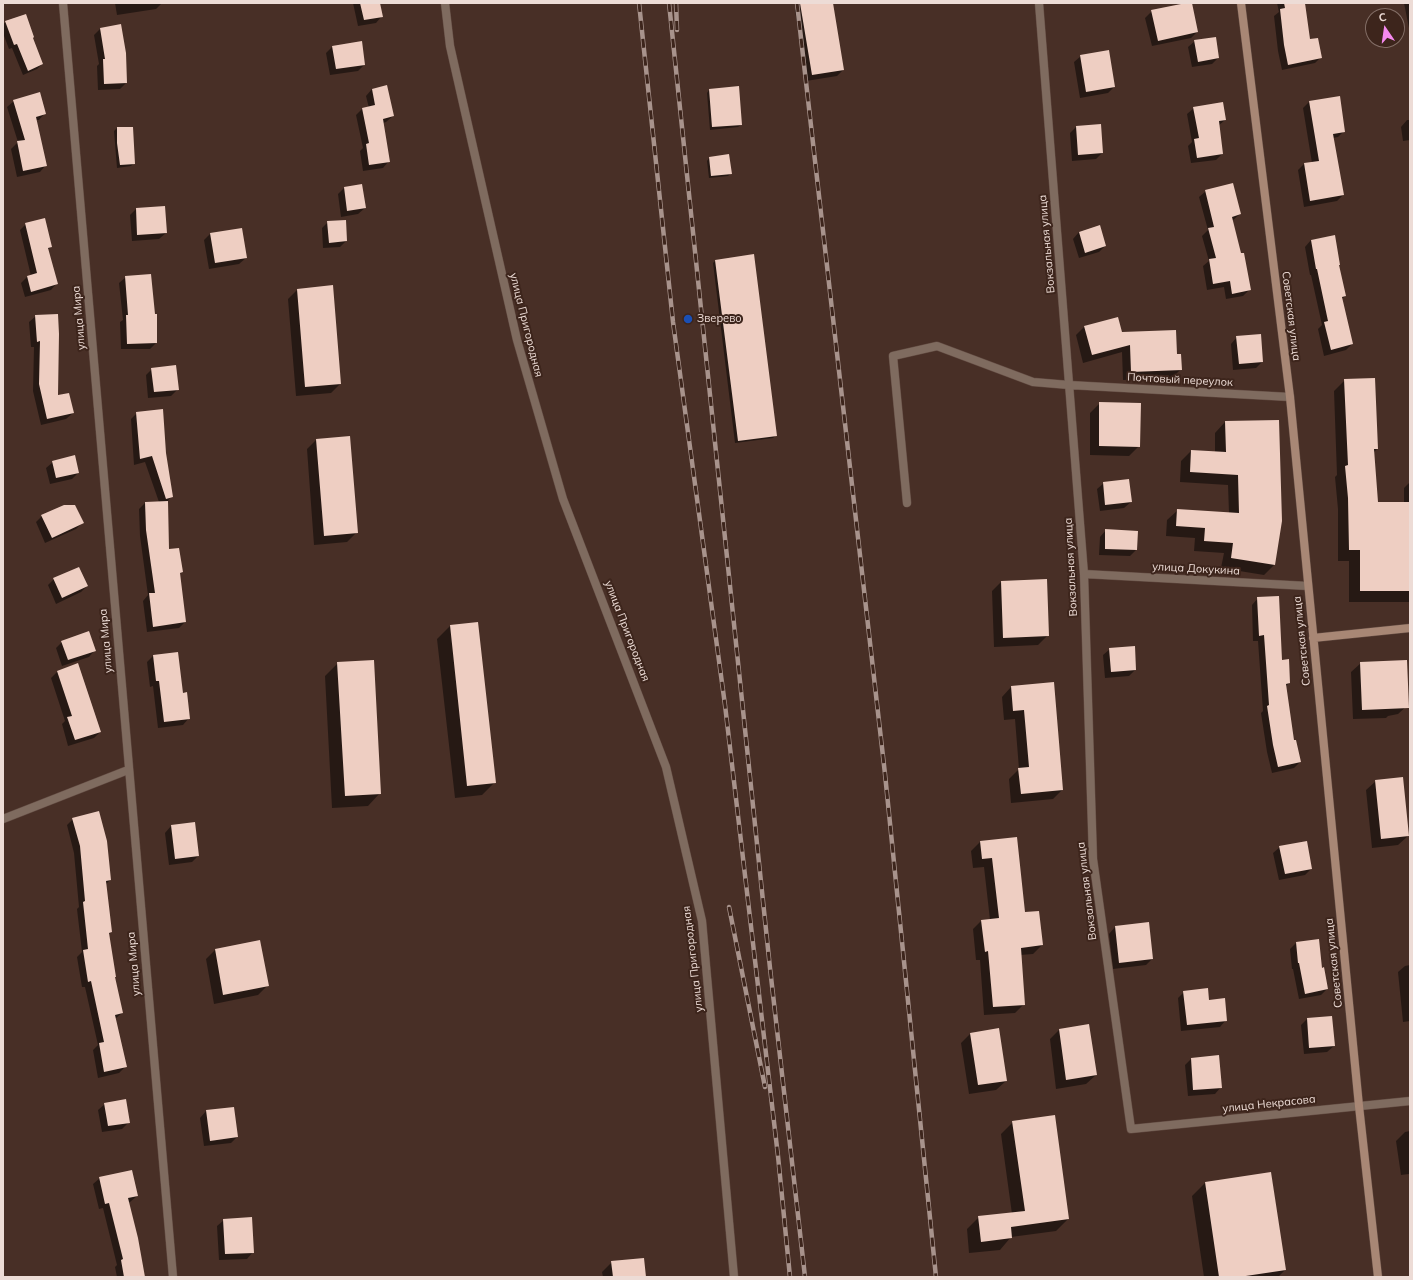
<!DOCTYPE html>
<html>
<head>
<meta charset="utf-8">
<style>
  body { margin:0 }
  #map { position:relative; width:1413px; height:1280px; overflow:hidden; background:#482f26; font-family:Mulish,sans-serif }
  canvas { display:block }
  .frame { position:absolute; inset:0; border:4px solid #eddcd6; pointer-events:none }
  .north { position:absolute; left:1365px; top:8px; width:40px; height:40px; box-sizing:border-box; background:#3d251c; border:1px solid #836e66; border-radius:50%; rotate:347deg; font-size:11px; font-weight:700; line-height:16px; text-align:center; color:#eddcd6 }
  .north::after { content:''; display:block; margin:auto; width:14px; height:18px; background:#f589ef; clip-path:polygon(50% 0,100% 100%,50% 72%,0 100%) }
</style>
</head>
<body>
<div id="map">
<canvas width="1413" height="1280"></canvas>
<div class="frame"></div>
<div class="north">С</div>
</div>
<script>
const c = document.querySelector('canvas').getContext('2d');
c.lineJoin = 'round';
function fillPath(path, color) { c.fillStyle = color; c.fill(path, 'evenodd'); }
const toPath = rows => new Path2D(rows.map(r => 'M' + r).join(''));
function stroke(path, color, width, dash) { c.strokeStyle = color; c.lineWidth = width; c.lineCap = dash ? 'butt' : 'round'; c.setLineDash(dash || []); c.stroke(path); }
function drawText(font, color, halo, rows, align = 'center') {
  c.font = font + ' Mulish,sans-serif'; c.lineWidth = 4; c.setLineDash([]); c.textBaseline = 'middle'; c.strokeStyle = halo; c.fillStyle = color; for (const [text, x, y, turn = 0] of rows) {
    c.save(); c.translate(x, y); c.rotate((+turn || 0) * Math.PI / 180); c.textAlign = isNaN(turn) ? turn : align; if (halo) c.strokeText(text, 0, 0); c.fillText(text, 0, 0); c.restore();
  }
}
const shadow = toPath([
  [115,3,162,3,156,9,117,15],
  [353,3,379,3,382,16,376,23,358,26],
  [807,3,832,3,843,70,837,76,806,81,795,10,801,4],
  [1191,3,1197,32,1191,38,1152,46,1145,18,1152,11],
  [1277,3,1309,3,1304,5,1309,40,1321,57,1315,63,1282,70,1278,51,1274,16,1279,12],
  [1404,3,1410,3,1410,28,1409,28],
  [6,22,32,38,42,64,37,69,23,75,12,48,9,49,3,33,3,24],
  [100,29,126,83,120,89,98,90,97,66,99,64,94,35],
  [1195,41,1218,58,1212,64,1192,67,1188,47],
  [333,46,364,65,358,71,330,75,326,53],
  [1081,56,1114,87,1108,93,1080,98,1074,62],
  [372,89,393,116,386,122,383,123,389,161,383,168,363,171,360,151,363,148,356,115,362,109,369,108,366,96],
  [709,90,741,125,738,127,710,130,707,93],
  [14,101,45,113,39,120,36,120,46,165,40,172,17,177,11,149,18,142,7,107],
  [1309,102,1344,131,1338,137,1333,138,1343,195,1337,201,1304,207,1298,170,1304,164,1312,163,1303,108],
  [1194,108,1225,120,1218,126,1222,154,1216,160,1191,163,1188,146,1192,142,1187,114],
  [1407,120,1410,120,1410,140,1403,141,1401,127],
  [1076,127,1102,153,1096,159,1072,161,1070,133],
  [117,128,134,163,131,166,117,168,114,131],
  [709,158,731,173,728,176,709,178,707,161],
  [344,188,365,208,358,214,341,217,338,194],
  [1206,191,1240,214,1232,221,1249,290,1243,296,1226,299,1224,287,1207,290,1203,266,1209,261,1202,236,1208,230,1199,197],
  [136,209,166,233,159,239,132,241,130,215],
  [328,222,346,241,340,247,323,248,322,228],
  [26,224,51,247,47,250,57,283,51,290,25,297,21,283,27,277,31,276,20,230],
  [1079,232,1105,246,1099,252,1079,258,1073,239],
  [210,234,246,258,239,264,209,269,204,240],
  [1335,236,1338,265,1345,296,1342,299,1352,344,1346,350,1324,356,1318,329,1322,325,1311,275,1310,275,1305,247,1311,240],
  [716,260,776,435,773,438,735,443,713,263],
  [126,277,156,343,150,349,121,349,120,322,123,320,119,283],
  [297,290,340,384,331,393,296,396,288,299],
  [36,316,57,396,73,413,66,419,41,425,33,391,34,347,31,347,29,322],
  [1117,318,1121,333,1176,355,1181,369,1172,378,1123,380,1122,352,1083,363,1076,335,1084,327],
  [1237,337,1262,362,1256,368,1233,370,1231,344],
  [152,369,178,389,171,396,148,398,146,375],
  [1345,380,1377,449,1373,453,1377,503,1404,503,1404,488,1410,482,1410,602,1349,602,1349,561,1338,561,1338,509,1335,477,1337,475,1334,391],
  [1100,403,1139,446,1129,456,1090,455,1090,413],
  [137,413,165,453,171,497,167,502,168,550,182,572,179,574,185,622,179,628,147,632,143,601,148,595,140,536,139,509,145,503,159,502,145,462,134,465,131,419],
  [1225,422,1274,565,1264,575,1221,568,1224,553,1194,551,1195,538,1166,536,1167,520,1178,510,1229,513,1228,485,1180,482,1181,461,1191,451,1215,452,1215,433],
  [316,440,357,532,347,542,314,545,307,449],
  [53,462,78,473,72,479,50,484,46,468],
  [1104,483,1131,502,1124,508,1100,511,1097,489],
  [42,516,82,523,76,529,45,543,36,522],
  [1106,530,1136,550,1130,556,1099,555,1100,537],
  [54,579,87,586,81,592,56,604,48,585],
  [1001,582,1048,635,1038,645,994,647,992,591],
  [1258,598,1289,683,1285,687,1294,742,1300,762,1294,768,1272,773,1267,752,1261,713,1263,711,1258,641,1253,641,1252,605],
  [477,623,495,782,482,795,455,798,437,639,450,626],
  [62,642,95,650,89,657,62,666,56,648],
  [1110,649,1135,670,1129,676,1105,678,1103,655],
  [153,656,183,694,189,718,183,725,158,728,153,686,150,687,147,662],
  [338,663,380,793,368,806,332,808,325,676],
  [1361,663,1408,705,1398,714,1388,716,1386,718,1353,719,1351,672],
  [77,665,100,732,94,738,68,746,62,724,65,721,51,678,57,672],
  [1053,683,1062,790,1053,799,1011,803,1009,779,1019,769,1015,719,1004,720,1002,697,1011,687],
  [1376,781,1408,836,1398,845,1372,848,1366,790],
  [73,819,110,880,105,885,111,932,108,935,114,977,122,1013,115,1019,125,1067,119,1073,98,1078,93,1050,98,1045,85,987,82,987,77,957,82,952,77,909,79,907,74,853,67,825],
  [194,823,198,856,192,862,169,865,165,833,171,826],
  [1016,838,1024,914,1042,945,1033,954,1020,955,1024,1004,1015,1013,984,1015,980,960,976,960,973,929,982,920,990,920,984,867,973,868,971,851,980,842],
  [1280,847,1311,869,1305,875,1279,880,1273,853],
  [1115,927,1152,959,1146,965,1113,969,1109,934],
  [1318,940,1321,969,1327,989,1321,995,1299,999,1293,969,1292,969,1290,949,1296,943],
  [215,950,267,986,258,995,214,1004,206,959],
  [1410,965,1410,1021,1403,1022,1398,972,1405,966],
  [1184,992,1208,1001,1226,1020,1220,1027,1181,1031,1178,998],
  [1307,1019,1334,1046,1327,1052,1304,1054,1301,1025],
  [1059,1030,1096,1075,1086,1084,1056,1089,1050,1039],
  [970,1034,1006,1081,996,1090,969,1094,961,1043],
  [1218,1057,1221,1087,1215,1094,1188,1096,1185,1065,1191,1059],
  [105,1104,129,1122,122,1129,102,1132,98,1110],
  [233,1108,237,1137,231,1143,204,1146,200,1118,206,1111],
  [1013,1122,1068,1219,1056,1231,1011,1237,1000,1250,969,1253,967,1229,979,1217,1012,1214,1001,1134],
  [1410,1131,1410,1202,1409,1174,1401,1175,1396,1141,1405,1132],
  [1271,1173,1285,1270,1278,1277,1204,1277,1192,1196,1205,1183],
  [100,1178,137,1196,130,1202,128,1203,144,1277,117,1277,115,1267,117,1265,103,1208,99,1209,93,1184],
  [224,1220,253,1252,247,1259,219,1260,217,1226],
  [612,1262,645,1277,603,1277,602,1272]
]);
const building = toPath([
  [360,3,380,3,383,17,364,20],
  [800,3,833,3,844,70,812,75],
  [1186,3,1192,3,1198,32,1158,41,1151,10],
  [1284,3,1305,3,1310,39,1318,38,1322,58,1288,65,1284,45,1280,9,1285,8],
  [26,14,34,37,33,38,43,64,28,71,17,44,14,45,5,21],
  [121,24,126,53,127,83,104,84,103,59,105,59,100,28],
  [1216,37,1219,58,1198,62,1194,40],
  [362,41,365,65,336,69,332,46],
  [1109,50,1115,87,1086,92,1080,55],
  [387,85,394,116,383,119,390,162,369,165,366,144,369,143,362,108,375,105,372,89],
  [739,86,742,125,712,127,709,89],
  [40,92,46,114,36,117,47,166,23,171,17,141,25,140,13,100],
  [1340,96,1345,132,1333,134,1344,195,1310,201,1304,163,1319,161,1309,101],
  [1223,102,1226,120,1219,121,1223,154,1197,158,1194,139,1199,138,1193,107],
  [1101,124,1103,153,1078,155,1076,126],
  [117,127,133,127,135,164,120,165,117,143],
  [729,154,732,174,711,176,709,157],
  [1233,183,1241,214,1232,217,1241,253,1244,253,1251,290,1232,294,1230,281,1213,284,1209,259,1216,258,1208,228,1214,227,1205,190],
  [362,184,366,208,347,211,344,187],
  [165,206,167,233,137,235,136,208],
  [45,218,52,247,48,248,58,284,31,292,27,276,37,273,25,223],
  [346,220,347,241,329,243,327,221],
  [1100,225,1106,246,1085,253,1079,232],
  [242,228,247,258,215,263,210,233],
  [1335,235,1340,265,1339,265,1346,296,1342,297,1353,344,1331,350,1324,322,1328,321,1317,269,1316,269,1311,240],
  [754,254,777,436,738,441,715,260],
  [151,274,155,314,157,314,157,343,127,344,126,315,128,315,125,276],
  [333,285,341,384,305,387,297,289],
  [58,314,59,334,58,395,69,393,74,413,47,419,39,384,40,341,37,342,35,315],
  [1118,317,1122,332,1176,330,1177,354,1181,354,1182,370,1131,372,1130,345,1092,355,1084,326],
  [1261,334,1263,362,1239,364,1236,336],
  [176,365,179,390,154,392,151,368],
  [1375,378,1378,449,1374,449,1378,502,1410,502,1410,591,1360,591,1360,550,1349,550,1348,498,1345,466,1348,465,1344,379],
  [1099,402,1141,403,1140,447,1099,446],
  [163,409,166,453,173,497,166,499,152,456,140,459,136,412],
  [1279,420,1282,521,1275,565,1231,558,1233,543,1204,541,1205,528,1176,526,1177,509,1239,513,1238,475,1190,472,1191,450,1226,452,1225,421],
  [350,436,358,533,324,536,316,439],
  [75,455,79,473,56,478,52,461],
  [1129,479,1132,502,1105,505,1103,482],
  [168,501,169,549,179,548,183,572,180,573,186,622,153,627,149,593,155,593,146,530,145,502],
  [64,505,75,505,84,523,52,538,41,515],
  [1105,529,1138,531,1137,550,1105,549],
  [79,567,88,586,62,598,53,578],
  [1047,579,1049,636,1003,638,1001,581],
  [1279,596,1282,660,1289,659,1290,683,1286,684,1294,740,1296,740,1301,762,1278,767,1273,745,1267,706,1269,705,1264,635,1259,636,1257,597],
  [478,622,496,783,467,786,450,625],
  [89,631,96,651,68,660,61,641],
  [1135,646,1136,670,1111,672,1109,648],
  [178,652,183,693,187,692,190,719,164,722,159,681,156,681,153,655],
  [374,660,381,794,345,796,337,662],
  [1407,660,1409,708,1362,710,1360,662],
  [78,663,101,732,75,740,67,717,72,716,57,671],
  [1054,682,1063,790,1021,794,1018,768,1029,767,1024,710,1013,711,1011,686],
  [1403,777,1409,836,1381,839,1375,780],
  [99,811,107,841,111,880,106,881,112,932,109,933,116,977,115,977,123,1013,115,1015,127,1067,104,1072,99,1043,104,1042,91,981,88,982,83,950,88,949,83,902,85,901,80,846,72,818],
  [195,822,199,856,175,859,171,825],
  [1017,837,1025,912,1039,911,1043,945,1021,948,1025,1005,993,1007,988,951,985,952,981,920,999,918,992,858,982,859,980,841],
  [1307,841,1312,869,1285,874,1279,846],
  [1149,922,1153,959,1119,963,1115,926],
  [1319,939,1322,968,1324,967,1328,989,1305,994,1299,963,1298,963,1296,942],
  [260,940,269,986,223,995,215,949],
  [1208,988,1209,1000,1225,998,1227,1021,1187,1025,1183,991],
  [1332,1016,1335,1046,1309,1048,1307,1018],
  [1089,1024,1097,1075,1066,1080,1059,1029],
  [999,1028,1007,1081,978,1085,970,1033],
  [1219,1055,1222,1088,1193,1090,1191,1058],
  [126,1099,130,1123,108,1126,104,1103],
  [234,1107,238,1137,210,1141,206,1110],
  [1055,1115,1069,1219,1011,1227,1012,1238,981,1242,978,1216,1025,1211,1012,1121],
  [132,1170,138,1196,128,1198,138,1238,145,1277,124,1277,121,1260,123,1259,109,1203,105,1204,99,1177],
  [1271,1172,1286,1270,1239,1277,1219,1277,1205,1182],
  [252,1217,254,1253,225,1254,223,1219],
  [644,1258,646,1277,613,1277,611,1261]
]);
const lane = toPath([
  [907,503,893,356,937,346,1033,382,1069,385]
]);
const street = toPath([
  [63,3,173,1277],
  [445,3,450,46,517,340,563,499,666,767,702,921,734,1277],
  [1039,3,1084,574,1093,859,1131,1129,1410,1101],
  [1069,385,1290,397],
  [1084,574,1308,586],
  [3,819,128,770]
]);
const secondary = toPath([
  [1241,3,1290,397,1359,1106,1378,1277],
  [1313,638,1410,628]
]);
const rail = toPath([
  [639,3,673,322,725,705,778,1156,790,1277],
  [669,3,770,968,805,1277],
  [676,3,677,30],
  [797,3,885,774,936,1277],
  [729,907,765,1087]
]);
const markers = [
  [688,319,5,"#1a4fb4"]
];
const streetNames = [
  ["Вокзальная улица",1047,244,-95],
  ["Советская улица",1291,316,83],
  ["улица Мира",79,318,-95],
  ["улица Пригородная",526,325,76],
  ["Почтовый переулок",1180,380,3],
  ["Вокзальная улица",1071,567,-93],
  ["улица Докукина",1196,569,3],
  ["улица Пригородная",627,631,69],
  ["улица Мира",106,641,-95],
  ["Советская улица",1302,641,-96],
  ["Вокзальная улица",1087,891,-97],
  ["улица Пригородная",693,959,-97],
  ["Советская улица",1334,963,-96],
  ["улица Мира",134,964,-95],
  ["улица Некрасова",1269,1104,-6]
];
const poiNames = [
  ["Зверево",697,319]
];
fillPath(shadow, '#0007');
fillPath(building, '#eecec2');
stroke(lane, '#624b42', 9);
stroke(street, '#624b42', 9);
stroke(secondary, '#624b42', 9);
stroke(lane, '#7f6b5f', 8);
stroke(street, '#7f6b5f', 8);
stroke(secondary, '#a88775', 8);
stroke(rail, '#a8938c', 4.5);
stroke(rail, '#3d251c', 3, [9]);
for (const [x, y, r, color] of markers) { const dot = new Path2D(); dot.arc(x, y, r, 0, 2 * Math.PI); c.fillStyle = color; c.fill(dot); stroke(dot, '#3d251c', 1.5); }
drawText('11px', '#eddcd6', '#3d251c', streetNames);
drawText('11px', '#eddcd6', '#3d251c', poiNames, 'left');
</script>
</body>
</html>
